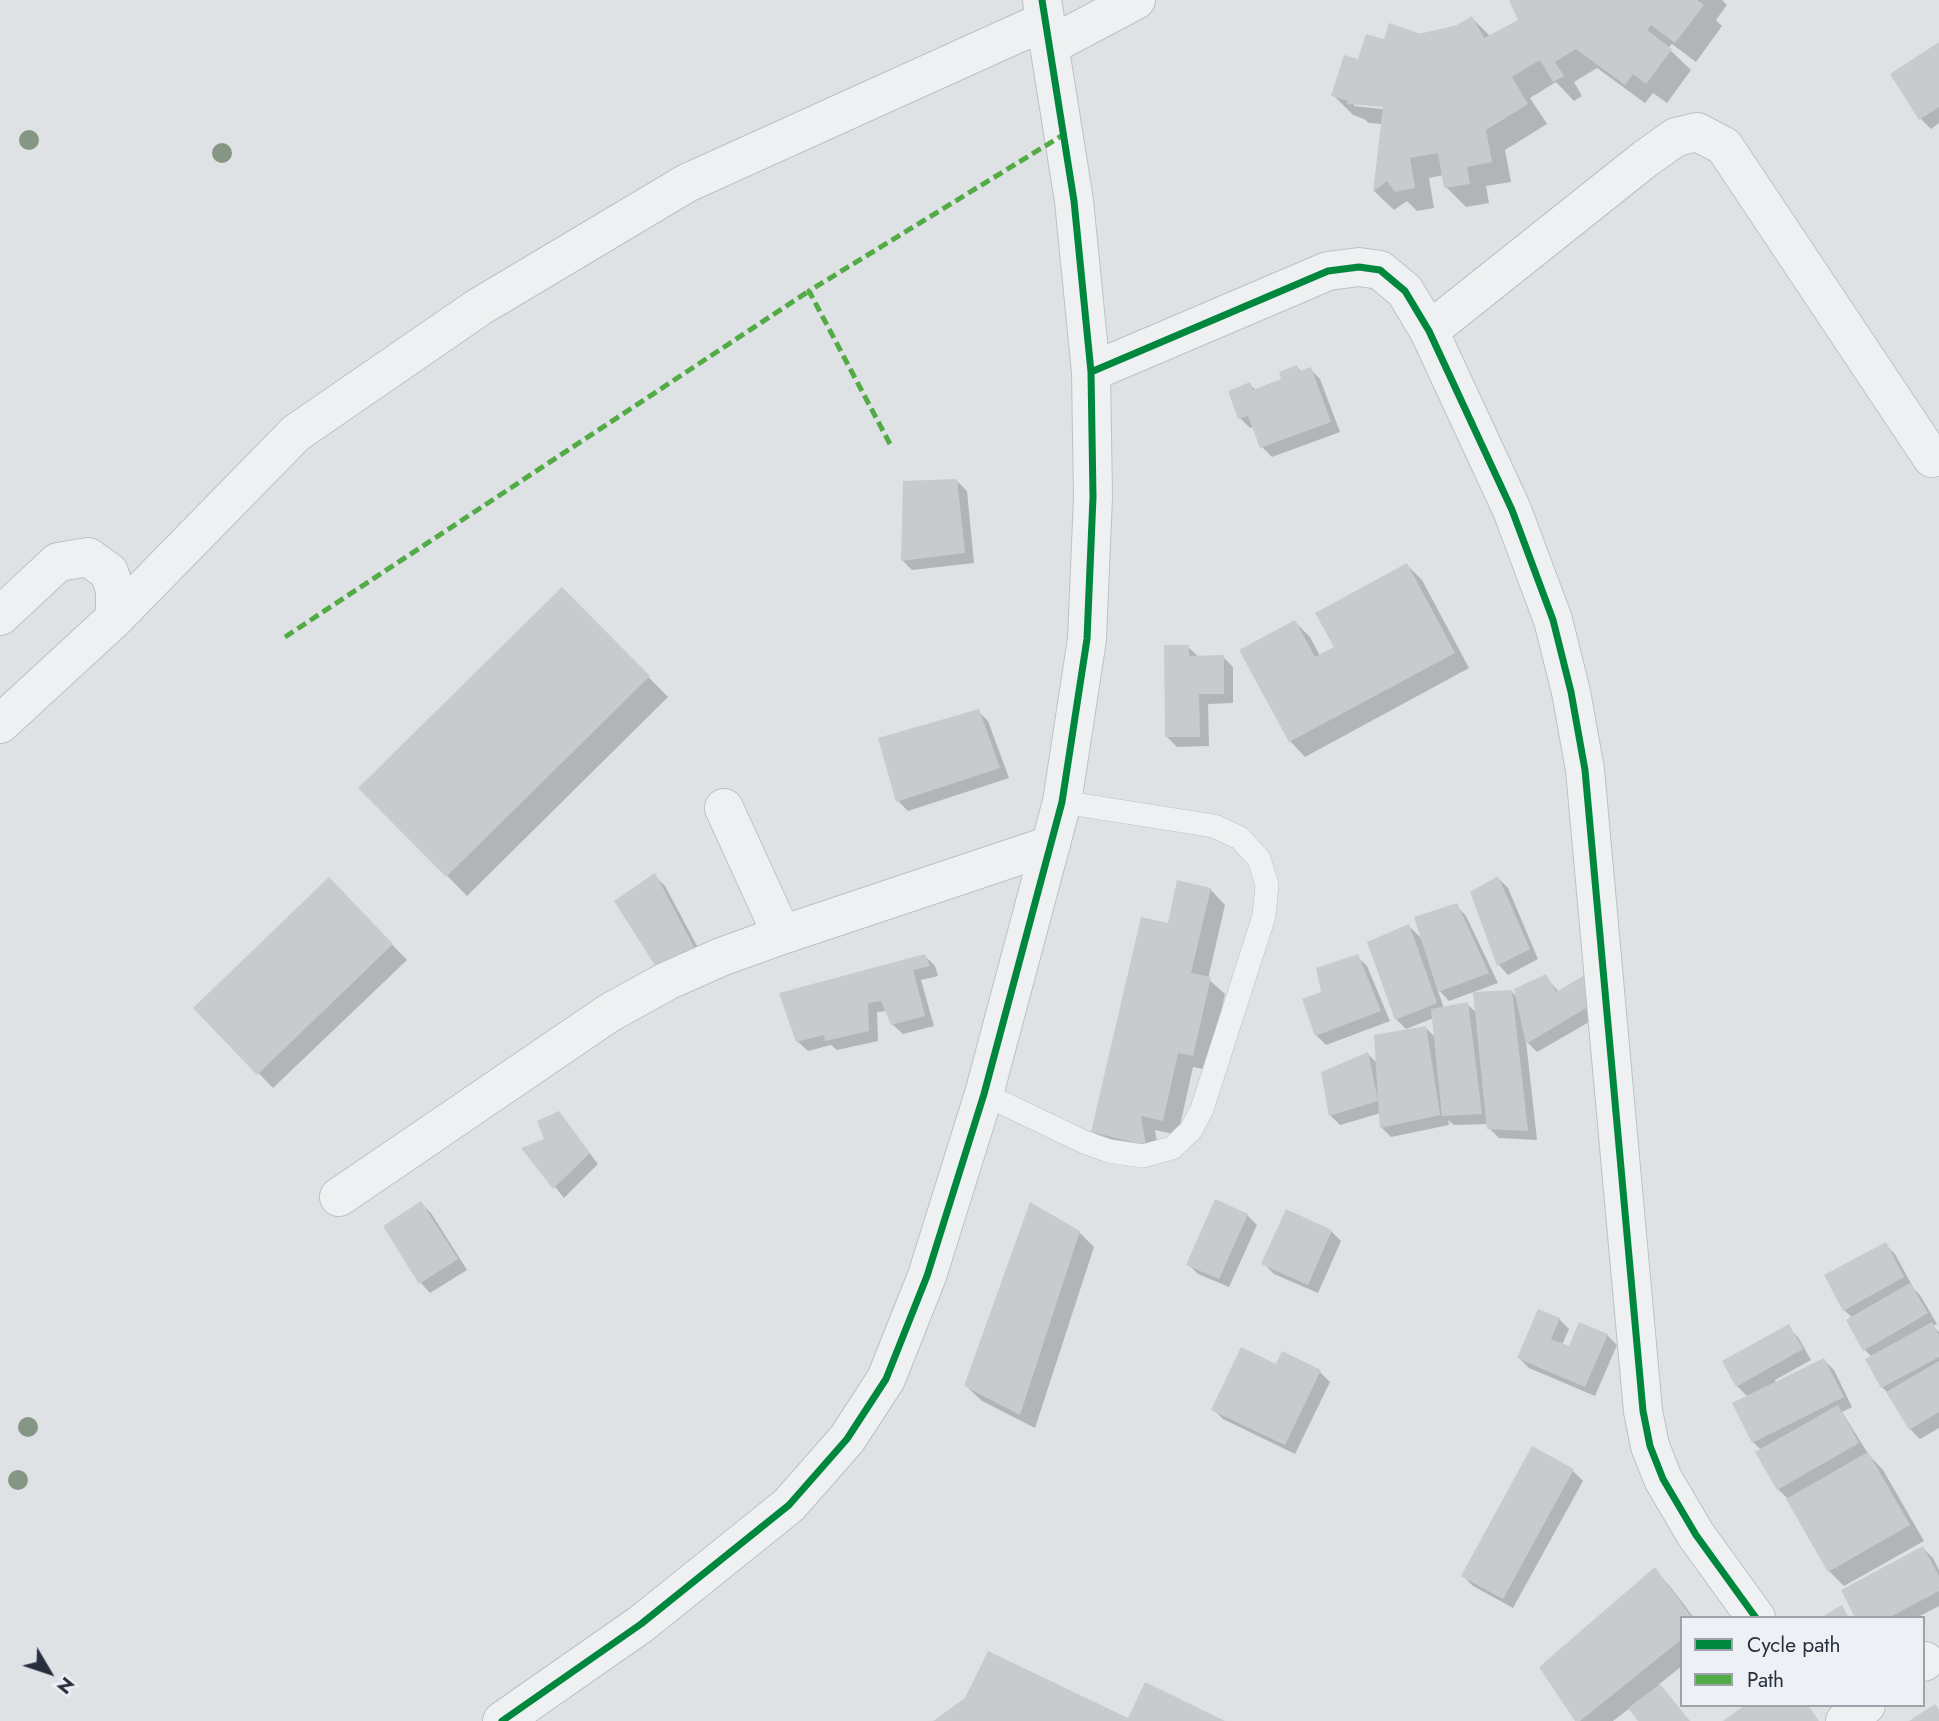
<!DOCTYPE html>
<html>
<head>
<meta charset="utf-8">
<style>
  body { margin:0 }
  #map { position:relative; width:1939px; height:1721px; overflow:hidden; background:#dfe2e5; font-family:Jost,sans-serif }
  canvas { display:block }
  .legend { position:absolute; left:1680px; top:1616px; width:245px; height:91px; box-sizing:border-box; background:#edf0f4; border:2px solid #9ea2ab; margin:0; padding:9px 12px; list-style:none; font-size:21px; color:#272e3d }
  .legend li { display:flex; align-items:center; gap:14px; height:35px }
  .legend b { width:35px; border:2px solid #9ea2ab }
  .north { position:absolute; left:14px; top:1637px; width:70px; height:70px; -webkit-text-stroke:5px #edf0f4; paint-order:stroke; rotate:129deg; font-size:19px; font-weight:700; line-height:28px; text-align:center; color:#272e3d }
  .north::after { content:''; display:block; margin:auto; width:24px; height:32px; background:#272e3d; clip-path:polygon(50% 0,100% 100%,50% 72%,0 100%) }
</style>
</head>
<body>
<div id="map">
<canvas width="1939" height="1721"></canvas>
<ul class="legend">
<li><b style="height:9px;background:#00873e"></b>Cycle path</li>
<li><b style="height:9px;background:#53ab46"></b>Path</li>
</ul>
<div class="north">N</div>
</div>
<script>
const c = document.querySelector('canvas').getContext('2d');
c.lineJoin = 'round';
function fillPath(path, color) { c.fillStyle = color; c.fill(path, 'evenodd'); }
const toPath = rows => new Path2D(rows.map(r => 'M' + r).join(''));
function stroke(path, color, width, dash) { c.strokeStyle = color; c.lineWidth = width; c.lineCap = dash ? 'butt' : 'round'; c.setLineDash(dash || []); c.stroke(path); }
const shadow = toPath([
  [1513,0,1722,0,1727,5,1716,20,1722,26,1696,62,1672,44,1668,48,1691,70,1667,103,1653,93,1645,103,1597,68,1574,82,1582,96,1574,101,1556,82,1530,98,1547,124,1505,150,1511,182,1486,186,1489,203,1466,207,1446,187,1444,175,1429,178,1434,208,1417,211,1407,201,1394,210,1374,191,1382,124,1369,123,1364,119,1353,115,1333,95,1359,62,1385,41,1458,26,1472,18,1491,37,1520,21],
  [1354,103,1392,106,1391,110,1354,106],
  [1939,45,1939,123,1931,129,1921,119],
  [1297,367,1302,372,1310,369,1320,379,1340,432,1272,457,1262,447,1254,427,1250,428,1240,418,1249,384,1256,390,1283,380],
  [957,481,967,491,974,563,912,570,902,560],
  [1407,565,1422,580,1469,668,1305,757,1290,741,1242,651,1295,622,1310,637,1320,656,1336,648],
  [562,589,668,697,467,896,361,788],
  [1188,647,1199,657,1223,657,1233,667,1233,703,1208,704,1209,746,1177,747,1167,737],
  [978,711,988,721,1009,778,908,811,898,801],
  [655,876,665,886,704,959,659,968],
  [1498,878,1508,888,1538,959,1508,975,1499,965],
  [1210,889,1225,905,1208,979,1225,994,1208,1070,1193,1067,1178,1135,1155,1130,1160,1158,1108,1147,1093,1132],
  [344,895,407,960,273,1088,195,1008],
  [1456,905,1466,916,1498,983,1449,1001,1437,988,1444,1008,1467,1004,1477,1013,1511,991,1518,998,1546,977,1559,992,1610,1010,1537,1052,1526,1041,1537,1140,1499,1138,1489,1128,1488,1124,1454,1125,1448,1120,1449,1125,1391,1137,1381,1127,1381,1113,1340,1125,1330,1115,1368,1054,1378,1064,1426,1028,1436,1038,1434,1018,1406,1029,1396,1019,1409,926,1423,940],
  [925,956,935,966,938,976,921,980,934,1026,903,1034,892,1024,887,1011,877,1012,878,1041,837,1050,831,1045,808,1051,797,1041],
  [1357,956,1367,966,1390,1021,1326,1045,1316,1035],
  [559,1113,598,1164,564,1198,524,1148,546,1140],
  [421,1203,431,1213,467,1270,430,1293,421,1283],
  [1287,1211,1331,1231,1341,1241,1318,1293,1274,1274,1264,1264],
  [1247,1215,1257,1225,1229,1287,1198,1274,1188,1264],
  [1079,1232,1094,1247,1035,1428,982,1401,966,1386],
  [1885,1244,1895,1254,1914,1289,1920,1295,1937,1324,1933,1326,1939,1332,1939,1428,1920,1439,1910,1429,1891,1396,1882,1387,1872,1357,1865,1350,1853,1318,1844,1310],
  [1559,1319,1569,1329,1562,1345,1570,1348,1607,1335,1617,1345,1595,1396,1529,1368,1519,1358],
  [1788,1327,1798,1337,1811,1360,1775,1380,1776,1383,1824,1360,1834,1370,1852,1407,1842,1412,1869,1455,1883,1470,1924,1541,1844,1586,1829,1571,1788,1499,1778,1489,1762,1451,1753,1442,1748,1397,1737,1386],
  [1277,1366,1320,1372,1330,1382,1295,1454,1223,1419,1213,1409],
  [1533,1449,1573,1471,1583,1481,1513,1608,1473,1586,1463,1576],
  [1923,1548,1933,1558,1939,1570,1939,1606,1916,1618,1857,1618],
  [1654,1570,1669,1585,1694,1618,1682,1618,1682,1666,1658,1685,1690,1721,1641,1721,1630,1708,1613,1721,1577,1721]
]);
const building = toPath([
  [1509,0,1697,0,1704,5,1675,43,1651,25,1647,30,1672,49,1646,84,1633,74,1625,85,1576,49,1555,62,1564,76,1553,82,1540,60,1512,77,1528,104,1486,130,1492,162,1467,167,1470,184,1444,188,1438,153,1410,158,1415,188,1395,192,1387,181,1373,192,1383,107,1347,104,1348,101,1331,96,1344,55,1358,59,1366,34,1384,39,1389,23,1421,34,1457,25,1472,16,1484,38,1518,20],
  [1939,42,1939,107,1919,120,1890,74],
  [1297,365,1299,371,1311,367,1331,422,1260,448,1248,416,1238,419,1228,391,1250,382,1253,390,1281,379,1279,372],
  [957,479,965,553,901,561,903,481],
  [1407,563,1455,653,1289,742,1239,650,1295,620,1315,657,1334,647,1315,613],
  [562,587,650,676,446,877,358,788],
  [1164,645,1189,645,1189,656,1224,655,1224,694,1199,694,1200,737,1165,737],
  [979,709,1000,768,896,802,878,738],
  [655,873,695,949,658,970,614,901],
  [1498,876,1530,949,1497,966,1470,892],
  [329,877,393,944,257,1075,193,1008],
  [1177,880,1211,888,1191,973,1211,977,1193,1056,1178,1053,1163,1121,1141,1116,1146,1145,1091,1132,1141,917,1168,923],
  [1457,903,1489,973,1438,992,1414,917],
  [1409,924,1437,1003,1395,1020,1367,942],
  [925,954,930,966,913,970,925,1016,891,1025,881,1001,868,1003,869,1031,825,1041,824,1035,796,1042,779,993],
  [1358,954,1381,1011,1315,1036,1302,999,1321,992,1316,968],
  [1597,968,1601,999,1526,1044,1514,989,1546,974,1556,992],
  [1512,990,1528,1131,1487,1129,1473,992],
  [1468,1002,1482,1114,1442,1116,1431,1009],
  [1426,1026,1440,1115,1380,1128,1378,1101,1329,1116,1321,1072,1368,1052,1378,1101,1374,1035],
  [559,1111,590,1153,553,1189,521,1148,544,1139,537,1121],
  [1215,1199,1248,1214,1219,1279,1186,1265],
  [421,1201,458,1259,419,1284,383,1226],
  [1030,1202,1080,1231,1020,1415,964,1386],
  [1286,1209,1332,1230,1308,1285,1261,1264],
  [1886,1242,1904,1277,1843,1311,1824,1275],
  [1910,1283,1928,1313,1863,1351,1846,1320],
  [1538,1309,1560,1318,1551,1339,1569,1346,1579,1322,1608,1334,1585,1387,1517,1358],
  [1932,1322,1939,1335,1939,1357,1881,1388,1865,1359],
  [1789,1324,1803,1349,1736,1387,1722,1361],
  [1241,1347,1276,1364,1282,1351,1321,1370,1285,1445,1211,1410],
  [1824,1358,1844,1397,1752,1443,1732,1403],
  [1939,1361,1939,1412,1909,1430,1886,1392],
  [1838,1405,1859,1443,1777,1490,1755,1452],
  [1532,1446,1574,1469,1503,1599,1461,1576],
  [1868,1452,1910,1525,1828,1572,1786,1499],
  [1923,1546,1939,1576,1939,1591,1888,1618,1855,1618,1841,1590],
  [1655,1567,1692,1618,1682,1618,1682,1639,1580,1721,1575,1721,1539,1667],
  [1842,1605,1849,1618,1820,1618],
  [988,1651,1128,1718,1145,1682,1225,1721,933,1721,965,1698],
  [1660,1684,1690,1721,1638,1721,1628,1708],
  [1935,1704,1939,1710,1939,1721,1909,1721],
  [1745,1705,1808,1705,1819,1721,1723,1721]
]);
const service = toPath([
  [984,1094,1084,1142,1109,1151,1143,1156,1172,1148,1191,1130,1202,1109,1264,916,1267,885,1259,859,1240,838,1214,826,1062,802]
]);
const minor = toPath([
  [1049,46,1136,0],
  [1429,331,1645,159,1676,137,1697,132,1724,146,1932,458],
  [1091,372,1328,271,1359,267,1380,270,1405,291,1429,331,1512,510,1553,620,1571,692,1585,770,1643,1411,1650,1446,1663,1479,1696,1535,1756,1618],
  [724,808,782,935],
  [339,1197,609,1013,667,981,721,957,782,935,1051,845],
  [1923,1662,1925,1661],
  [1845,1721,1866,1705]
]);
const tertiary = toPath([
  [0,616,58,562,88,557,109,572,115,590,115,618,0,724],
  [115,618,296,433,479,307,687,183,1045,21],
  [502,1721,641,1624,789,1505,847,1439,886,1379,927,1276,984,1094,1062,802,1087,639,1093,497,1091,372,1074,201,1042,0]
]);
const quiet = toPath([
  [890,444,809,291,1063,135],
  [285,637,809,291]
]);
const cycleway = toPath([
  [1091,372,1328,271,1359,267,1380,270,1405,291,1429,331,1512,510,1553,620,1571,692,1585,770,1643,1411,1650,1446,1663,1479,1696,1535,1756,1618],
  [502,1721,641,1624,789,1505,847,1439,886,1379,927,1276,984,1094,1062,802,1087,639,1093,497,1091,372,1074,201,1042,0]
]);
const trees = [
  [29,140],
  [222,153],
  [28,1427],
  [18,1480]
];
fillPath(shadow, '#0003');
fillPath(building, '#c8cacd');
stroke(service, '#bec0c3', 24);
stroke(minor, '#bec0c3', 40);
stroke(tertiary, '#bec0c3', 40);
stroke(service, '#eff0f1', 23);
stroke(minor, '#eff0f1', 38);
stroke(tertiary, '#eff0f1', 38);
stroke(quiet, '#53ab46', 5, [10, 5]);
stroke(cycleway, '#00873e', 7);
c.fillStyle = '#859684';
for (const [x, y] of trees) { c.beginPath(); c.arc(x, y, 10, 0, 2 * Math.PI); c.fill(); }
</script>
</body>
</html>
